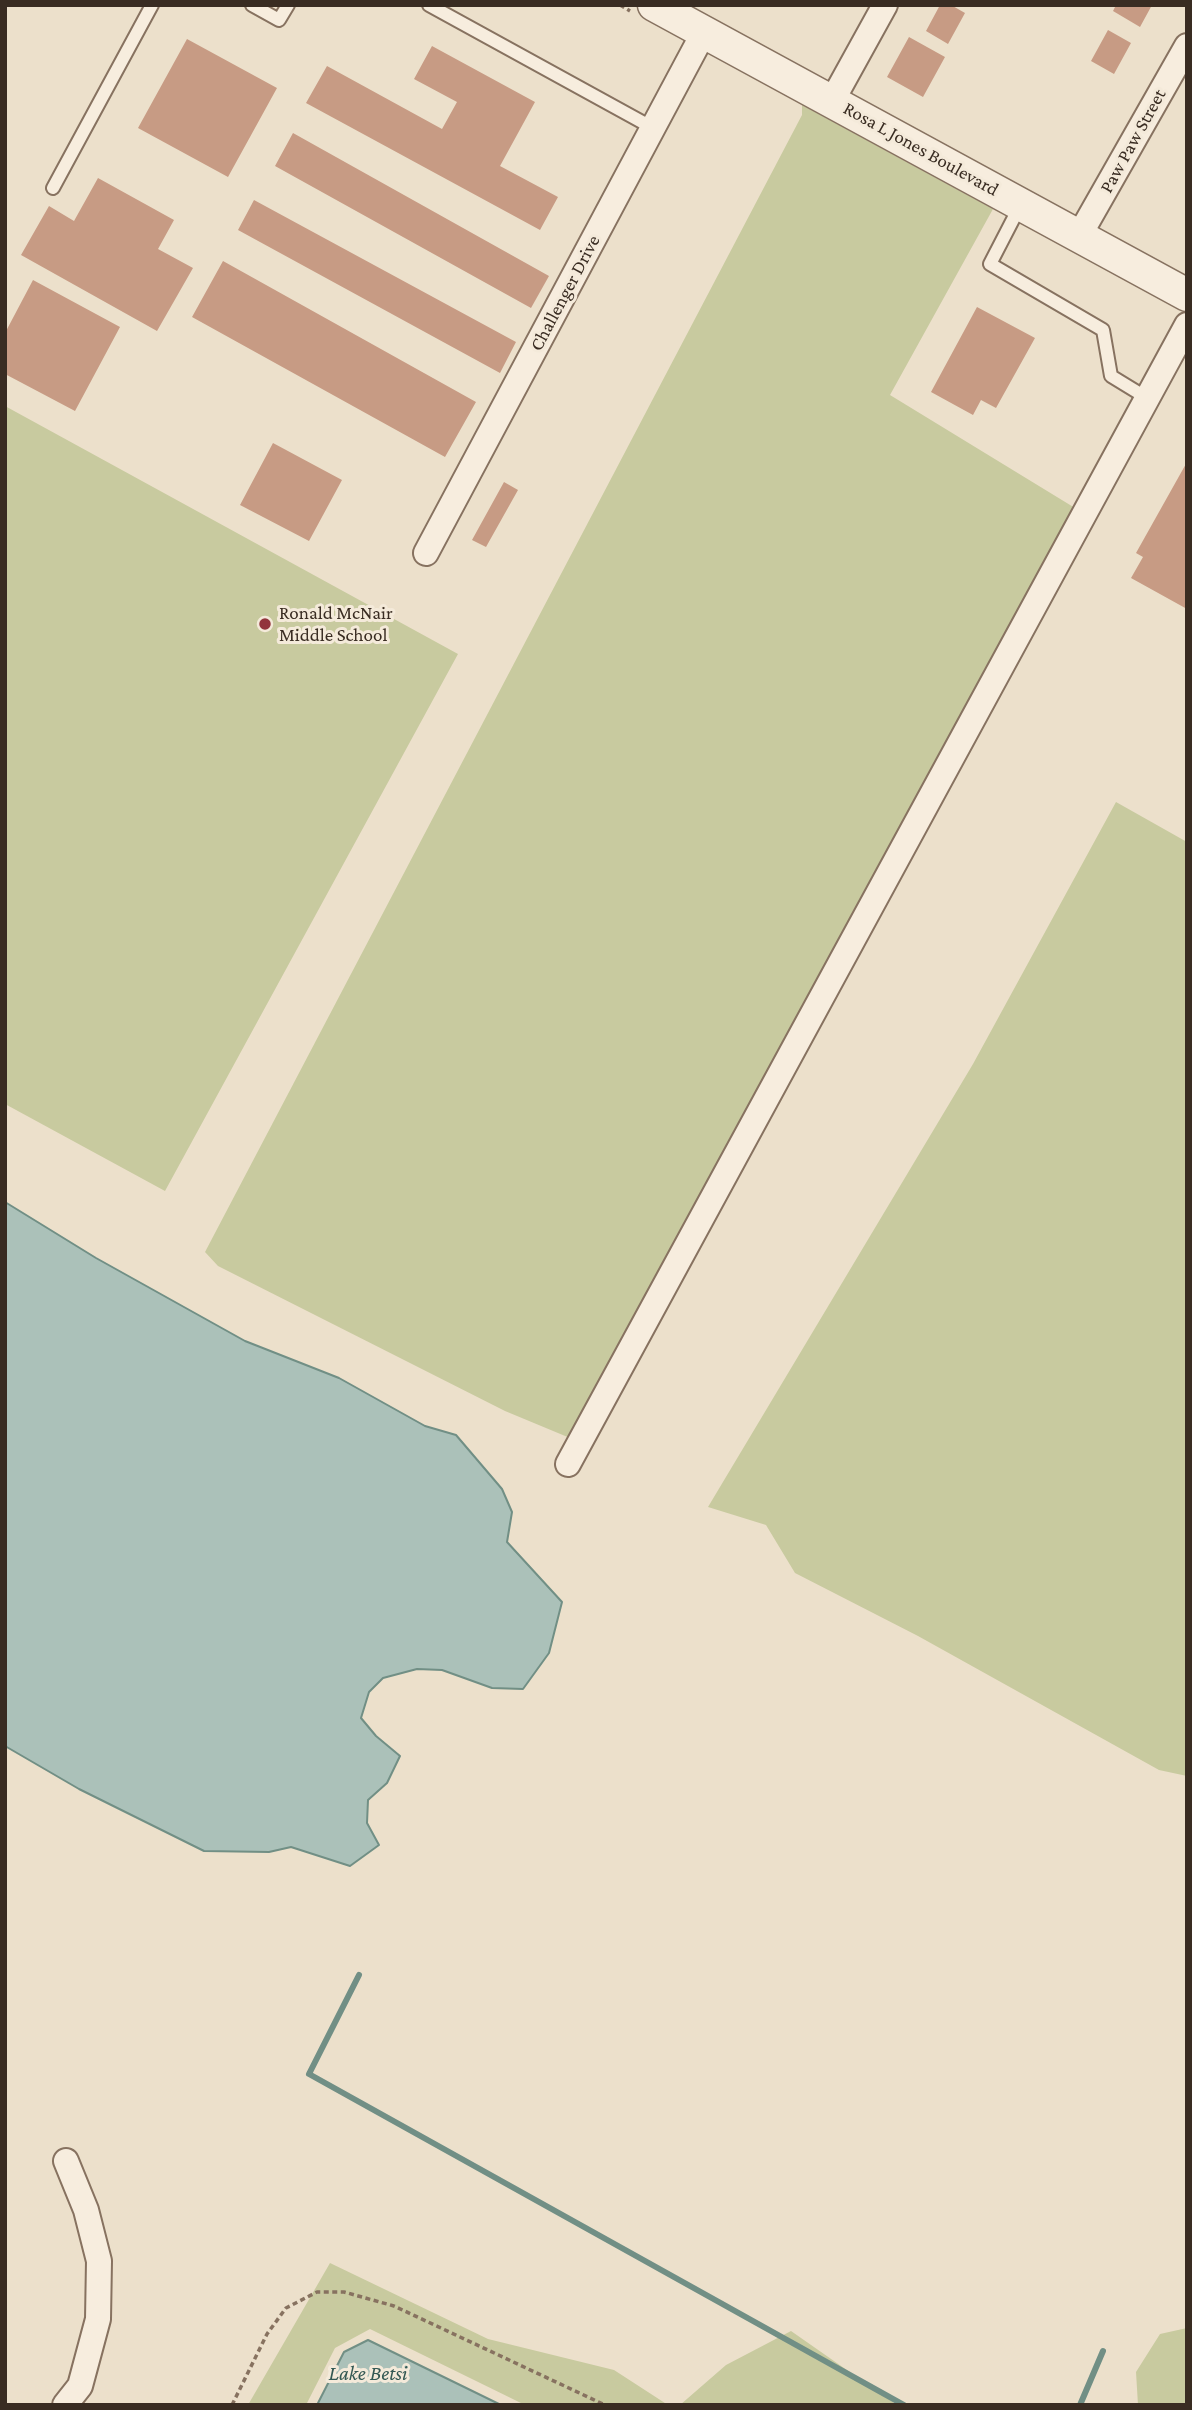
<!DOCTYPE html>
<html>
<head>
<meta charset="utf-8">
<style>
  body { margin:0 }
  #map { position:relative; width:1192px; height:2410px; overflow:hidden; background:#ece0cb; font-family:"Crimson Pro",serif }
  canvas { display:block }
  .frame { position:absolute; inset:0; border:7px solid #392c22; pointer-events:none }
</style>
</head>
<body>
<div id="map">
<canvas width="1192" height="2410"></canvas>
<div class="frame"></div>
</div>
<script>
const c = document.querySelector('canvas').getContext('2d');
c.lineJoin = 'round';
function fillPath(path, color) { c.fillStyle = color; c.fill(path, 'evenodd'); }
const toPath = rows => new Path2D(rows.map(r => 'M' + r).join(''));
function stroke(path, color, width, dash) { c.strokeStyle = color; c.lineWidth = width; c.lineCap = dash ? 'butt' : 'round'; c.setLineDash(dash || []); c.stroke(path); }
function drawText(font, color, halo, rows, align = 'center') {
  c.font = font + ' "Crimson Pro",serif'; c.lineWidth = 6; c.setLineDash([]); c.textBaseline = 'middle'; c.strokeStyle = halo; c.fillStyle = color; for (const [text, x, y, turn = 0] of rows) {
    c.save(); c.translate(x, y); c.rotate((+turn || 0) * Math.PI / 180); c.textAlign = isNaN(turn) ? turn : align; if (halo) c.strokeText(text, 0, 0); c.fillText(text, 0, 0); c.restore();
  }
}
const green = toPath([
  [802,105,993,209,890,395,1075,508,570,1438,505,1411,218,1266,205,1252,802,115],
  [5,406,458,654,165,1191,5,1104],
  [1116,802,1187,842,1187,1776,1159,1770,918,1636,795,1573,766,1525,708,1507,973,1064],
  [330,2263,488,2339,614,2370,668,2405,525,2405,370,2329,335,2348,306,2405,248,2405],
  [1187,2328,1187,2405,1138,2405,1136,2372,1160,2334],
  [791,2331,897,2405,680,2405,726,2365]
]);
const water = toPath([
  [5,1202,96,1258,245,1341,339,1378,425,1426,456,1435,502,1489,512,1512,507,1542,562,1602,549,1653,523,1689,492,1688,442,1670,417,1669,383,1678,369,1692,361,1718,376,1736,400,1756,387,1783,368,1800,367,1823,379,1845,350,1866,291,1847,269,1852,204,1851,79,1789,5,1746,5,1202],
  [368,2340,501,2405,317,2405,344,2352,368,2340]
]);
const stream = toPath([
  [359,1975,309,2074,904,2405],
  [1080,2405,1103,2351]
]);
const building = toPath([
  [940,5,951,5,965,13,948,44,926,31],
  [1116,5,1152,5,1140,27,1113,11],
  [1108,30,1131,43,1114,74,1091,61],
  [909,37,945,57,923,97,887,77],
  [187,39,277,88,228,177,138,128],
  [432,46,535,102,500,166,558,197,540,230,306,103,327,66,442,129,457,102,414,79],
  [293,133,549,276,531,308,275,166],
  [98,178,174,220,158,249,193,268,157,331,21,255,49,206,74,221],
  [254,200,516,342,500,373,238,230],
  [223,261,476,402,445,457,192,317],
  [33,280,120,327,75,411,5,374,5,333],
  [977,307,1035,338,996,408,981,400,973,415,931,392],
  [273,443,342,480,309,541,240,505],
  [1187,462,1187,609,1131,578,1143,557,1136,553],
  [504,482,518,490,486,547,472,540]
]);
const path = toPath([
  [620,5,630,11],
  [232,2405,267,2334,286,2308,317,2292,344,2292,394,2306,605,2405]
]);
const service = toPath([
  [252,5,279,20,288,5],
  [429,5,653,128],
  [53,188,152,5],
  [1021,204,990,264,1103,330,1111,376,1147,398]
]);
const minor = toPath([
  [832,101,885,5],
  [1079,236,1187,46],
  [426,553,704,32],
  [568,1464,1187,325],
  [65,2405,80,2386,98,2319,99,2261,86,2210,66,2161]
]);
const tertiary = toPath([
  [654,5,1187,295]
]);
const markers = [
  [265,624,7,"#92343c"]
];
const streetNames = [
  ["Paw Paw Street",1133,141,-61],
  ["Rosa L Jones Boulevard",921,149,29],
  ["Challenger Drive",565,293,-62]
];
const poiNames = [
  ["Ronald McNair",279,613],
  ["Middle School",279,635]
];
const waterNames = [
  ["Lake Betsi",368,2374]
];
fillPath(green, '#c8ca9f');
fillPath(water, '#abc1b9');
stroke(water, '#718f85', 2);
stroke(stream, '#718f85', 6);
fillPath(building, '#c79b84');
stroke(service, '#877260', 16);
stroke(minor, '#877260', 28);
stroke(tertiary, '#877260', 35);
stroke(path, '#877260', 3.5, [5, 3.5]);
stroke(service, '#f7edde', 12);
stroke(minor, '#f7edde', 24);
stroke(tertiary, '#f7edde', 32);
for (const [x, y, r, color] of markers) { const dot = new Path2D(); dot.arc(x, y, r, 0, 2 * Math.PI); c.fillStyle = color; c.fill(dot); stroke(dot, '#f4eada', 2.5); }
drawText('19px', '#392c22', '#f4eada', streetNames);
drawText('19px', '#392c22', '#f4eada', poiNames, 'left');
drawText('italic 21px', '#335853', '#f4eada', waterNames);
</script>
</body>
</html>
